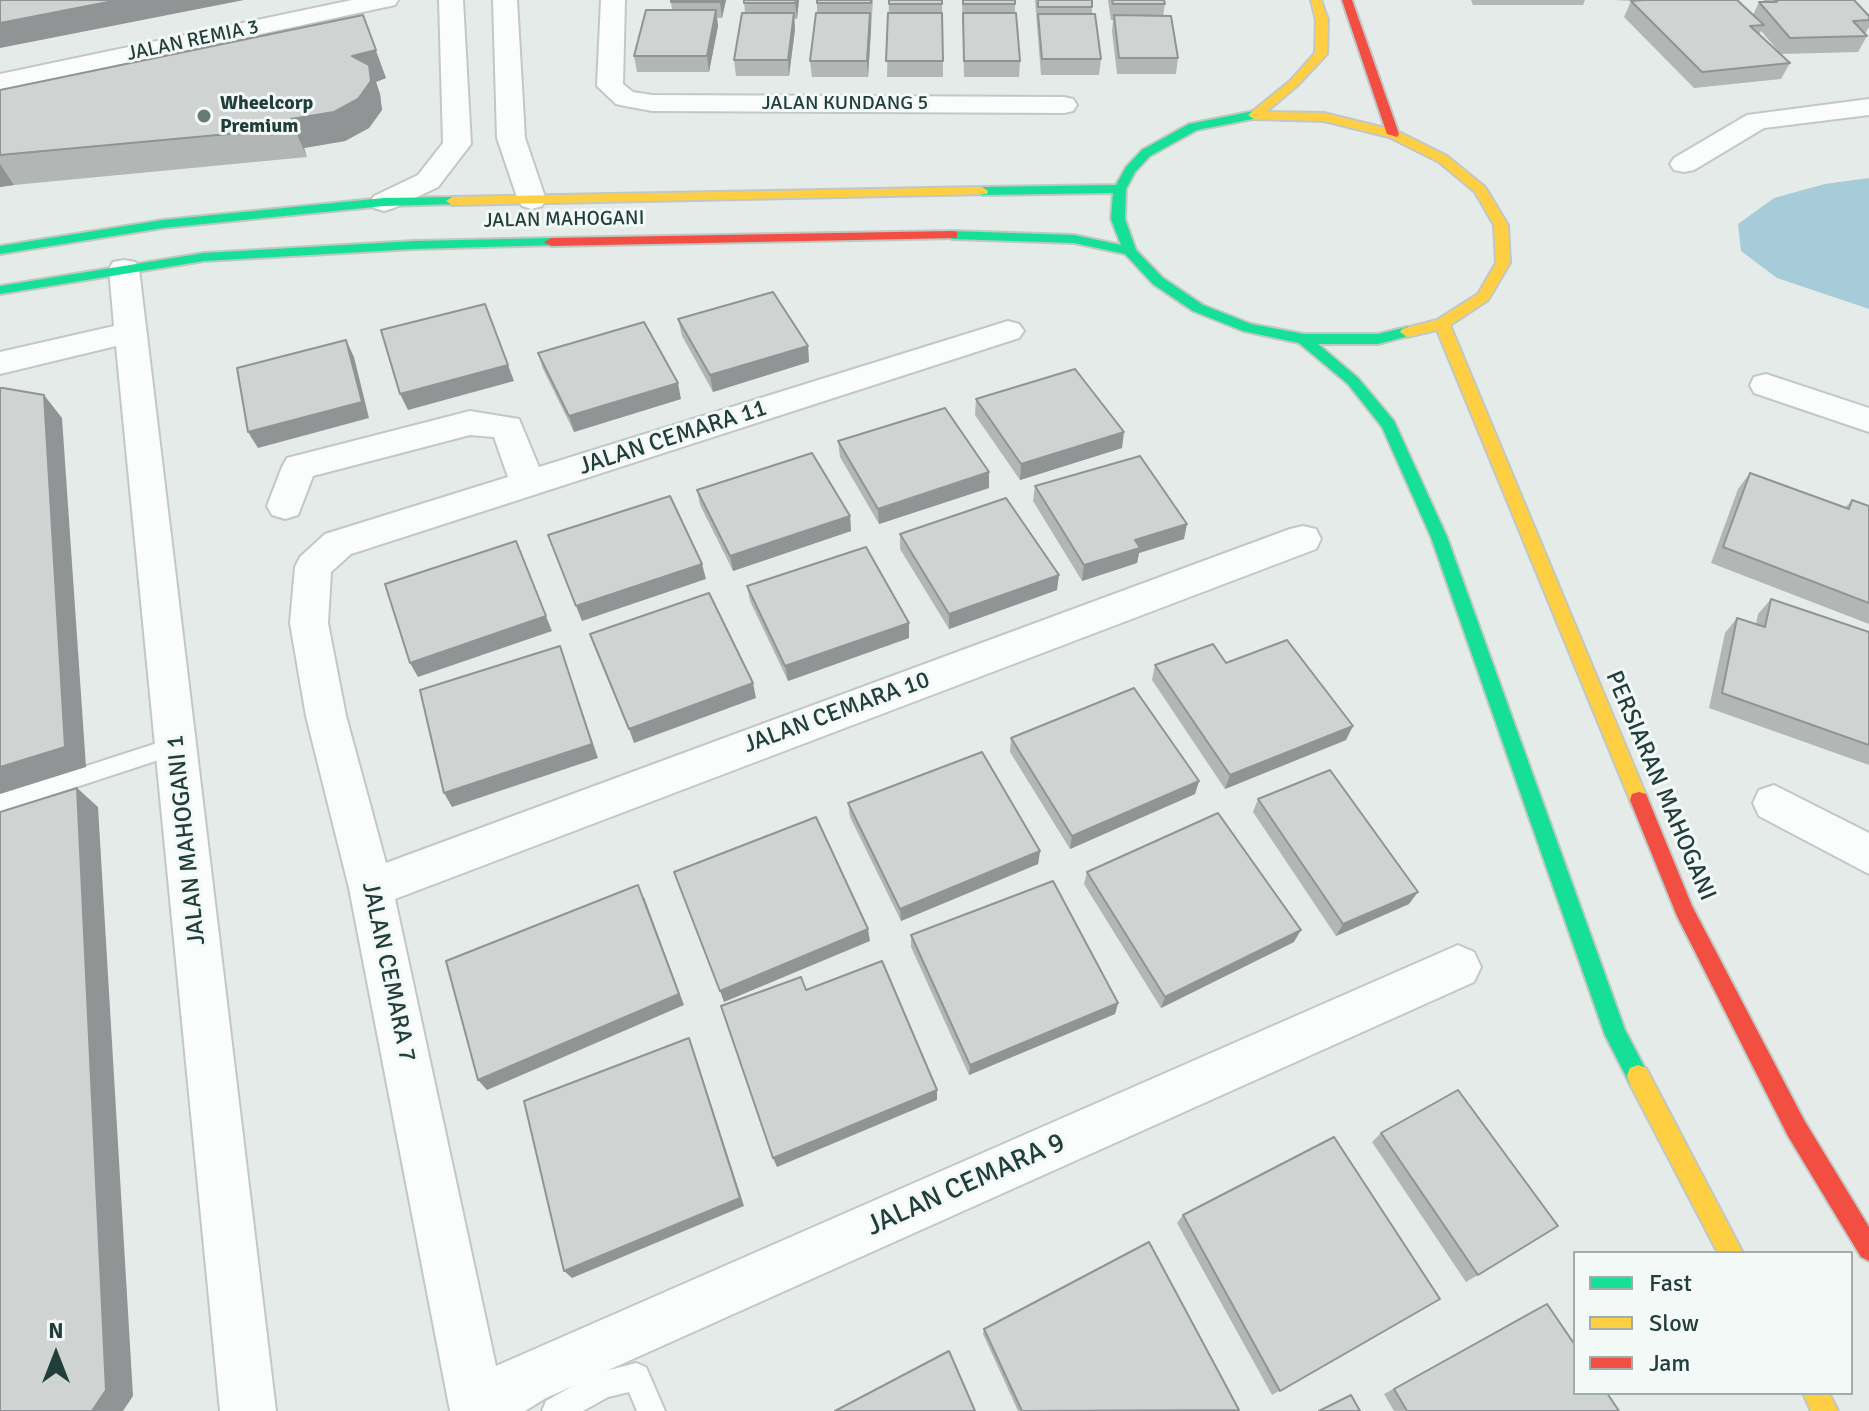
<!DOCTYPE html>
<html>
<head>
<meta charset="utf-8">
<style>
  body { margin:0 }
  #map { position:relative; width:1869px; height:1411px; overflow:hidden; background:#e5ebe8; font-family:Signika,sans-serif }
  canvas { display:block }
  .legend { position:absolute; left:1573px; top:1251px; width:280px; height:144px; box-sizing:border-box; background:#f3f9f7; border:2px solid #9faeab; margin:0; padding:10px 14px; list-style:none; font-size:24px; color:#223e3a }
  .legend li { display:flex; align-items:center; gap:16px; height:40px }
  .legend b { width:40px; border:2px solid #9faeab }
  .north { position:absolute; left:16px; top:1315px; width:80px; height:80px; -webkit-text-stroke:6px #f3f9f7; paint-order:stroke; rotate:0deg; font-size:22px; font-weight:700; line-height:32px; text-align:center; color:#223e3a }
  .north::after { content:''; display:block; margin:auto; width:28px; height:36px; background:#223e3a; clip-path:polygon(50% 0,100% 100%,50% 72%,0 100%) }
</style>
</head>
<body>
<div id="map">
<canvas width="1869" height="1411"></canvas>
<ul class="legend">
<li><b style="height:10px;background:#16e098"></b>Fast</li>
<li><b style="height:10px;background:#ffcf43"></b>Slow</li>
<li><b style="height:10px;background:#f24e42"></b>Jam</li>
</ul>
<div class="north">N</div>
</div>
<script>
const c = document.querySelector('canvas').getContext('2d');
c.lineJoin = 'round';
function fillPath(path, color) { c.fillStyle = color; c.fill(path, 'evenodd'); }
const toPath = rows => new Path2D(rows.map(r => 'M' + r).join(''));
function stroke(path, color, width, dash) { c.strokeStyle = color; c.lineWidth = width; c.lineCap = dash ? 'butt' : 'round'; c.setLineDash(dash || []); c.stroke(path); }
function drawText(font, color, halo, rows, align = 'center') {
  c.font = font + ' Signika,sans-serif'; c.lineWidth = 6; c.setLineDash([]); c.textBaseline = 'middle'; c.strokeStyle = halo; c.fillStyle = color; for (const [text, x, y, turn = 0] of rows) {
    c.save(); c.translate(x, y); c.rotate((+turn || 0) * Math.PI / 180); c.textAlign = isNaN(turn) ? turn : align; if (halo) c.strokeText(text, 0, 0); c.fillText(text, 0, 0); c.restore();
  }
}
const water = toPath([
  [1869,178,1869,309,1777,278,1741,251,1738,224,1774,198,1825,184]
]);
const lane = toPath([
  [176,737,183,740,186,746,183,752,0,812,0,794,176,737],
  [636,1363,646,1367,665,1411,637,1411,629,1392,608,1397,583,1411,542,1411,546,1401,594,1374,636,1363]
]);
const street = toPath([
  [352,0,398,0,395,5,386,7,0,90,0,74,352,0],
  [439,0,463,0,471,144,438,187,394,208,384,211,374,208,370,202,374,196,418,175,443,143,439,0],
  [493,0,517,0,525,138,546,200,542,206,532,209,522,206,518,200,497,138,493,0],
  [601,0,625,0,623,84,633,92,652,95,1064,97,1073,99,1077,105,1073,111,1064,113,652,111,625,106,616,104,597,86,601,0],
  [1869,99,1869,115,1764,128,1694,170,1684,172,1674,170,1670,164,1674,158,1747,115,1869,99],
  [124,260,135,262,139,269,276,1411,220,1411,116,346,0,374,0,352,114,326,109,269,113,262,124,260],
  [1008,321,1019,324,1024,331,1019,338,351,554,331,572,328,623,346,716,386,863,1290,529,1303,526,1316,529,1321,539,1316,549,395,899,496,1366,1442,952,1458,945,1474,952,1481,967,1474,982,546,1398,525,1411,450,1411,349,888,306,716,290,623,295,567,300,557,325,534,508,477,494,437,470,435,313,476,298,515,285,519,272,515,267,506,282,467,287,458,470,411,519,419,539,467,1008,321],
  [1766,374,1869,408,1869,432,1754,393,1750,385,1754,377,1766,374],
  [1774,785,1869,833,1869,874,1759,816,1753,803,1759,790,1774,785]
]);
const fast = toPath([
  [1254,111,1260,115,1258,118,1197,130,1150,156,1135,172,1126,189,1125,219,1136,250,1163,278,1203,305,1251,324,1304,334,1378,334,1407,327,1414,332,1412,335,1378,344,1318,344,1358,378,1394,421,1447,537,1625,1030,1649,1076,1646,1084,1638,1087,1630,1084,1605,1035,1431,537,1382,427,1348,384,1299,343,1243,331,1193,311,1153,284,1125,254,1074,243,952,239,945,235,952,231,1074,235,1121,245,1111,219,1113,193,982,195,976,191,982,187,1116,185,1126,167,1142,150,1189,124,1254,111],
  [452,197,457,198,457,204,384,206,163,228,0,254,0,246,163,220,384,198,452,197],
  [551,238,558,242,556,245,414,249,204,261,0,294,0,286,204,253,414,241,551,238]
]);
const slow = toPath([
  [1311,0,1321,0,1328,20,1327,54,1298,85,1266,112,1324,113,1397,131,1447,156,1485,187,1508,225,1510,263,1488,300,1450,325,1648,800,1646,806,1639,808,1632,806,1630,800,1437,330,1407,337,1400,332,1402,329,1437,320,1478,294,1496,263,1494,225,1475,192,1439,162,1389,137,1324,121,1254,119,1248,115,1290,81,1315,53,1316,20,1311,0],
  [982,187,988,191,987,194,452,205,446,201,452,197,982,187],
  [1638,1065,1646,1068,1743,1253,1718,1253,1630,1084,1627,1076,1630,1068,1638,1065],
  [1803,1393,1829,1393,1838,1411,1811,1411,1803,1393]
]);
const jam = toPath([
  [1342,0,1352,0,1399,134,1397,137,1387,134,1342,0],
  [952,231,957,232,957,238,551,246,544,242,551,238,952,231],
  [1639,792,1646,794,1692,906,1804,1120,1869,1227,1869,1261,1861,1257,1788,1136,1677,916,1630,800,1632,794,1639,792]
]);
const wall = toPath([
  [726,0,722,18,717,18,718,26,709,72,637,72,634,56,672,10,671,2],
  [744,0,799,0,797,19,794,19,795,29,789,76,736,76,734,60,745,13],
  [817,0,873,0,868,77,812,77,810,61,817,13],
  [889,0,942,0,943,77,887,77],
  [962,0,1015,0,1015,13,1020,61,1019,77,964,77],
  [1035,0,1092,0,1092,14,1101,59,1099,75,1041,75],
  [1108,0,1164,0,1165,4,1163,16,1178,58,1176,74,1117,74,1112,31,1113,20,1111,20],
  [1471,0,1585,0,1583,5,1473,5],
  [1613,0,1737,0,1753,15,1759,2,1762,2,1764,0,1854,0,1869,16,1869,27,1865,34,1867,36,1858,52,1781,54,1761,31,1759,35,1790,63,1781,79,1694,88,1624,17,1631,1,1634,1],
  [386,78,376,82,380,94,382,110,369,128,345,141,304,148,307,157,14,185,0,187,0,90],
  [678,319,808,346,809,362,713,392,682,336],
  [538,353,681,399,574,432,543,369],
  [976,399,1122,448,1020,480,975,415],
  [838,441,989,488,879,524,840,457],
  [1750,473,1845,508,1852,500,1869,506,1869,624,1711,563,1738,489],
  [1035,486,1184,539,1139,553,1137,563,1082,581,1033,501],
  [697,490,850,516,851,531,733,571,700,505],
  [900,534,1057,590,949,629,900,549],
  [747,586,909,638,788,681,750,601],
  [1771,599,1869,632,1869,765,1709,708,1725,633,1737,618,1756,624,1758,614],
  [1226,663,1346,740,1225,789,1152,680,1155,665],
  [1011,738,1199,781,1195,794,1070,849,1010,752],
  [1258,799,1409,904,1336,936,1253,812],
  [848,803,1040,851,1038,864,901,921,850,817],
  [1087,872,1294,942,1161,1008,1084,884],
  [911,935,1118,1003,1115,1014,969,1075,911,947],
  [1381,1133,1478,1275,1466,1282,1372,1142],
  [1183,1215,1440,1299,1272,1395,1177,1223],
  [1547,1304,1619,1411,1394,1411,1384,1394,1534,1310],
  [984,1329,1238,1411,1018,1411,983,1334]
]);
const shadedWall = toPath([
  [118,0,244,0,0,48,0,23],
  [721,0,726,0,722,18,720,2],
  [796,0,799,0,797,19,795,3],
  [716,10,718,26,709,72,707,56],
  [794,13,795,29,789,76,788,60],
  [870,13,871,29,868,77,867,61],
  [363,15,386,78,376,82,380,94,382,110,369,128,345,141,304,148,307,157,294,128,291,119,352,56],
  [0,164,14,185,0,187],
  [346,340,354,357,369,418,258,448,248,432],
  [808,346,809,362,713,392,710,375],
  [508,365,514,381,408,410,400,394],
  [678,383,681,399,574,432,569,416],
  [44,395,62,418,86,767,0,794,0,767],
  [1124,432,1122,448,1020,480,1021,464],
  [989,472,989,488,879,524,878,509],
  [850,516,851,531,733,571,730,556],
  [1187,524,1184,539,1139,553,1137,563,1082,581,1084,565,1135,540],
  [702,564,706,579,582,621,576,606],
  [1059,575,1057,590,949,629,949,614],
  [546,616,552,631,418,677,410,663],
  [909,623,909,638,788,681,785,666],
  [560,646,598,758,452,807,444,793],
  [753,683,756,698,634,743,629,729],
  [1353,726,1346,740,1225,789,1230,775],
  [1199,781,1195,794,1070,849,1072,836],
  [77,788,98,807,133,1396,123,1411,92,1411],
  [1040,851,1038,864,901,921,900,909],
  [1418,892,1409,904,1336,936,1343,924],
  [644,897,684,1005,487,1090,478,1080],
  [868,929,870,941,724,1002,720,991],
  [1301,930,1294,942,1161,1008,1165,997],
  [1118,1003,1115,1014,969,1075,970,1065],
  [689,1038,693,1048,744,1206,572,1278,564,1271],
  [937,1090,937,1100,777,1167,773,1158]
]);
const building = toPath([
  [0,0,118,0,0,23,0,0],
  [671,0,721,0,720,2,671,2,671,0],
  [744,0,796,0,795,3,744,3,744,0],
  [817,0,871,0,871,3,817,3,817,0],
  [889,0,942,0,942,4,889,4,889,0],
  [963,0,1015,0,1015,4,963,4,963,0],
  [1038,0,1092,0,1092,7,1038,7,1038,0],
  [1112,0,1164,0,1165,4,1113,4,1112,0],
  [1644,0,1737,0,1764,25,1750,26,1790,63,1702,72,1631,1,1644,0],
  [1775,0,1854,0,1869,16,1869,20,1853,21,1867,36,1790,38,1759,2,1777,2,1775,0],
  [646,10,716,10,707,56,634,56,646,10],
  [742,13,794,13,788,60,734,60,742,13],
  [816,13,870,13,867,61,810,61,816,13],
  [888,13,942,13,943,61,886,61,888,13],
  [963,13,1016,13,1020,61,964,61,963,13],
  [1038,14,1095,14,1101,59,1042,59,1038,14],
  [363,15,376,50,352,56,369,65,371,81,358,99,334,112,291,119,294,128,0,155,0,90,363,15],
  [1114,15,1171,16,1178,58,1119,58,1114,15],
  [773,292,808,346,710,375,678,319,773,292],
  [485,304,508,365,400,394,381,330,485,304],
  [644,322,678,383,569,416,538,353,644,322],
  [346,340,362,402,248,432,237,368,346,340],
  [1075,369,1124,432,1021,464,976,399,1075,369],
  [0,388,3,388,44,395,65,747,0,767,0,388],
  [945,408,989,472,878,509,838,441,945,408],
  [812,453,850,516,730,556,697,490,812,453],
  [1140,456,1187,524,1135,540,1140,548,1084,565,1035,486,1140,456],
  [1750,473,1849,509,1852,500,1869,506,1869,603,1723,547,1750,473],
  [670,496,702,564,576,606,548,535,670,496],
  [1006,498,1059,575,949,614,900,534,1006,498],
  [516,541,546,616,410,663,385,584,516,541],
  [866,547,909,623,785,666,747,586,866,547],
  [709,593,753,683,629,729,590,634,709,593],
  [1771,599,1869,632,1869,745,1722,693,1737,618,1765,627,1771,599],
  [1287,640,1353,726,1230,775,1155,665,1213,644,1226,663,1287,640],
  [560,646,592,744,444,793,420,690,560,646],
  [1134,688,1199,781,1072,836,1011,738,1134,688],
  [982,752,1040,851,900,909,848,803,982,752],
  [1330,770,1418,892,1343,924,1258,799,1330,770],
  [77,788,106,1390,92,1411,0,1411,0,812,77,788],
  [1218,813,1301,930,1165,997,1087,872,1218,813],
  [816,817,868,929,720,991,674,872,816,817],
  [1053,881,1118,1003,970,1065,911,935,1053,881],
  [638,885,679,994,478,1080,446,961,638,885],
  [882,961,937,1090,773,1158,721,1006,801,977,806,990,882,961],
  [689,1038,740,1198,564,1271,524,1101,689,1038],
  [1458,1090,1558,1226,1478,1275,1381,1133,1458,1090],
  [1334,1137,1440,1299,1280,1391,1183,1215,1334,1137],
  [1149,1242,1239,1410,1022,1411,984,1329,1149,1242],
  [1547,1304,1575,1345,1575,1393,1607,1393,1619,1411,1407,1411,1394,1389,1547,1304],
  [949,1351,975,1411,835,1411,949,1351],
  [1351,1395,1360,1411,1319,1411,1351,1395]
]);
const markers = [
  [204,116,8,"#667b77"]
];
const farStreetnames = [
  ["JALAN REMIA 3",193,41,-12],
  ["JALAN KUNDANG 5",845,104],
  ["JALAN MAHOGANI",564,220,-1]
];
const farPoinames = [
  ["Wheelcorp",220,104],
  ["Premium",220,127]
];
const streetNames = [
  ["JALAN CEMARA 11",673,438,-18],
  ["JALAN CEMARA 10",837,713,-20],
  ["PERSIARAN MAHOGANI",1660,786,67],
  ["JALAN MAHOGANI 1",187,840,-96],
  ["JALAN CEMARA 7",388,972,78]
];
const nearStreetnames = [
  ["JALAN CEMARA 9",966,1185,-24]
];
fillPath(water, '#a6ccd9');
stroke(lane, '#c2c8c5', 4);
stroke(street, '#c2c8c5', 4);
stroke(fast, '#c0c8c6', 4);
stroke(slow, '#c0c8c6', 4);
stroke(jam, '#c0c8c6', 4);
fillPath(lane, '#fbfcfc');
fillPath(street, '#fbfcfc');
fillPath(fast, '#16e098');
fillPath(slow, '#ffcf43');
fillPath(jam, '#f24e42');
fillPath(wall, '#b2b6b5');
fillPath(shadedWall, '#919494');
fillPath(building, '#cfd4d3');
stroke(building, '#919494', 2);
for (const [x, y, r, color] of markers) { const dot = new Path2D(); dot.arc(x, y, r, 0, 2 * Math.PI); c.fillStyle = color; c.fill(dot); stroke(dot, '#f3f9f7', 3); }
drawText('20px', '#223e3a', '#f3f9f7', farStreetnames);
drawText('bold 20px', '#223e3a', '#f3f9f7', farPoinames, 'left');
drawText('24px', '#223e3a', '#f3f9f7', streetNames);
drawText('28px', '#223e3a', '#f3f9f7', nearStreetnames);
</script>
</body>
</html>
